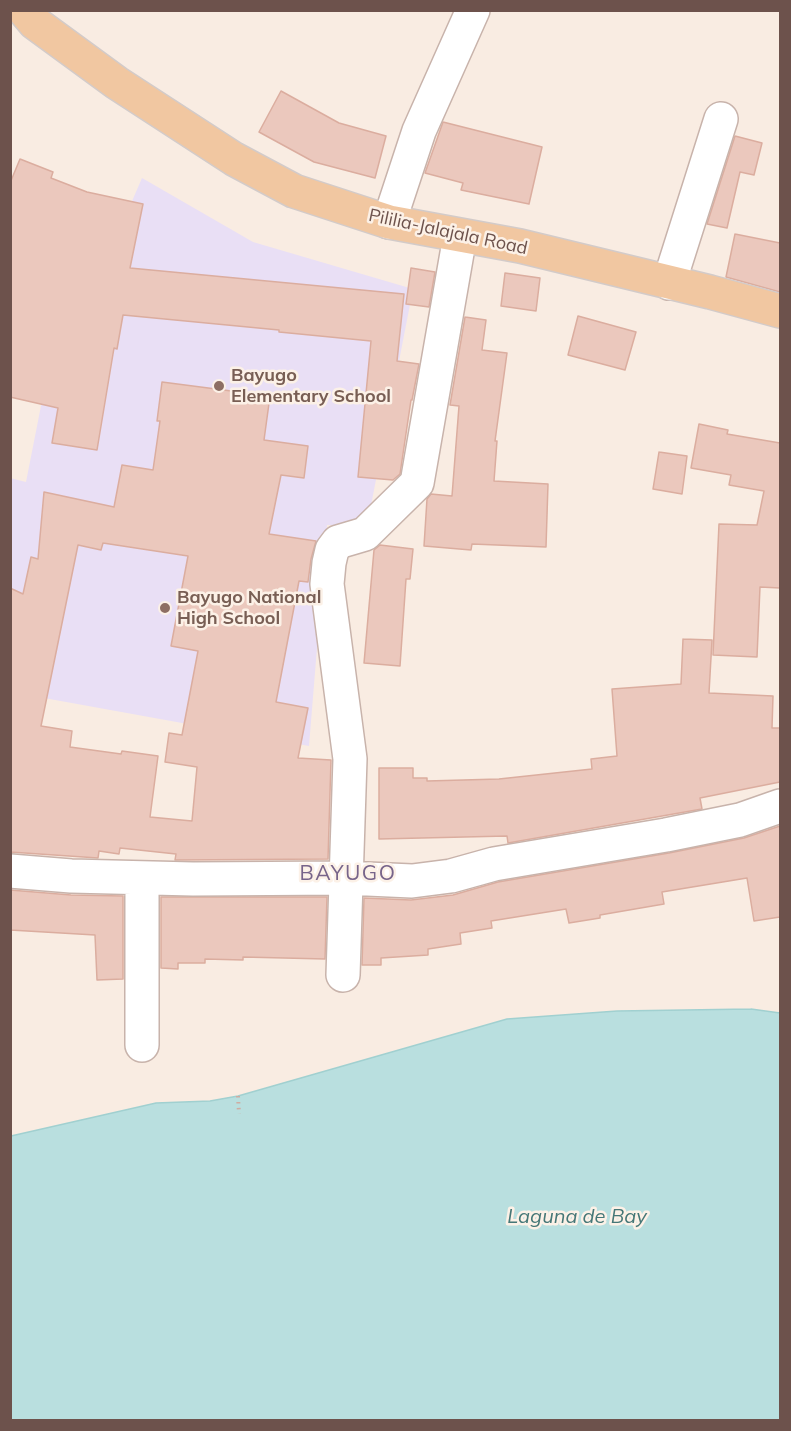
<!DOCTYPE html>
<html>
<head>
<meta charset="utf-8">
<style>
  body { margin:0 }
  #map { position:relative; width:791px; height:1431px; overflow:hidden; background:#f9ece2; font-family:Mulish,sans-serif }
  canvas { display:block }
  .frame { position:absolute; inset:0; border:12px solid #6d524c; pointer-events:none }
</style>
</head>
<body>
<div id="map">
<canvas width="791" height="1431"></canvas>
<div class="frame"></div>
</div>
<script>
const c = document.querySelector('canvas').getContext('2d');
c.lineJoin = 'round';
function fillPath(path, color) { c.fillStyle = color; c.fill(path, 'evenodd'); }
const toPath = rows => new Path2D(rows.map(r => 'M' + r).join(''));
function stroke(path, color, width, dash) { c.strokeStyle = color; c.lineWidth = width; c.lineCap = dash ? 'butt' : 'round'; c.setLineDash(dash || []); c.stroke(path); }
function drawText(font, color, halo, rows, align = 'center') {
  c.font = font + ' Mulish,sans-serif'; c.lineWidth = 5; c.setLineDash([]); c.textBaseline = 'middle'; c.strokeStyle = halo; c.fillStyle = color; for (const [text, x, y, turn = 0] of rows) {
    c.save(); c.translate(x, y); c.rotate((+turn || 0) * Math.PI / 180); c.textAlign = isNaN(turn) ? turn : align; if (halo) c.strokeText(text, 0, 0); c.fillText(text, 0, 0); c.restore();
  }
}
const education = toPath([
  [142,178,253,242,413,289,367,526,327,525,309,746,11,692,10,478,26,482,76,228,117,236]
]);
const water = toPath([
  [751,1009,780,1013,780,1420,11,1420,11,1136,156,1103,210,1101,238,1096,507,1019,617,1011,751,1009]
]);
const building = toPath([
  [281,91,339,123,386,136,375,178,314,162,259,132,281,91],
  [443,122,542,147,529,204,461,190,463,183,425,173,443,122],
  [735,136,762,143,754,175,740,172,727,228,707,224,735,136],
  [20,159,53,172,51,178,87,192,143,204,130,268,404,294,397,361,419,364,412,400,411,400,400,474,393,480,358,477,371,341,279,332,279,330,123,315,117,349,114,348,97,450,52,443,58,408,10,397,10,183,20,159],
  [735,234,780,243,780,292,726,277,735,234],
  [411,268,435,272,429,307,406,304,411,268],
  [505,273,540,278,536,311,501,306,505,273],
  [578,316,636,332,625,370,568,355,578,316],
  [465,317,486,320,482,350,507,353,495,441,497,441,494,481,548,484,546,547,472,544,471,550,424,546,427,499,431,494,452,496,459,406,450,405,465,317],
  [162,382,270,396,264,440,308,446,304,478,281,475,269,534,316,541,311,559,308,582,299,581,276,702,308,708,298,758,331,760,328,859,175,860,176,854,120,848,119,854,99,851,98,858,10,852,10,588,23,594,31,557,38,559,44,492,114,507,122,465,153,470,160,421,157,421,162,382],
  [103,543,188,556,171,646,198,651,182,735,169,733,165,762,197,767,192,821,150,817,158,756,122,751,121,754,70,747,72,731,41,726,78,545,101,550,103,543],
  [699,424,728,430,727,434,780,443,780,588,760,587,757,657,713,655,719,524,757,525,764,491,729,485,731,475,691,468,699,424],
  [659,452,687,456,682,494,653,489,659,452],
  [380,545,413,549,410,579,406,579,400,666,364,663,374,550,380,545],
  [683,639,712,640,709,693,773,696,772,728,780,728,780,782,700,798,702,809,508,843,507,836,379,839,379,768,413,768,413,778,427,778,427,781,499,779,592,769,591,759,617,756,612,689,681,684,683,639],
  [780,826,780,917,754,921,747,878,662,892,664,904,600,915,600,918,569,923,566,909,491,921,492,928,460,933,461,944,428,949,428,955,381,958,381,965,362,965,364,898,411,900,453,895,498,882,669,853,744,838,780,826],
  [10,890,71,895,123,896,123,979,97,980,95,935,10,930,10,890],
  [161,897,327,897,325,959,243,957,243,960,205,959,205,963,178,963,178,969,161,968,161,897]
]);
const path = toPath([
  [238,1096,239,1114]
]);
const minor = toPath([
  [389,222,419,131,473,10],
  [669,283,721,119],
  [10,871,71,876,193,879,345,878,412,881,451,876,494,864,666,835,740,820,780,806],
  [142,878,142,1045],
  [343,975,350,759,327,584,329,563,332,550,338,542,365,534,417,483,460,236]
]);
const major = toPath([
  [24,10,35,23,117,83,234,159,294,191,389,222,520,246,710,292,780,311]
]);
const markers = [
  [219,386,6,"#8d6e63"],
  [165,608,6,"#8d6e63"]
];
const streetNames = [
  ["Pililia-Jalajala Road",448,232,12]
];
const educationNames = [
  ["Bayugo",231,376],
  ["Elementary School",231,397],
  ["Bayugo National",177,598],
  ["High School",177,619]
];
const waterNames = [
  ["Laguna de Bay",577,1217]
];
const quarterNames = [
  ["BAYUGO",348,874]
];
fillPath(education, '#e9dff5');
fillPath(water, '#b9dfdf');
stroke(water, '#a1d0d0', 1.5);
fillPath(building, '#ebc8bd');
stroke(building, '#dbad9f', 1.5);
stroke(minor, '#c8b3ab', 36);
stroke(major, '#d3cbc9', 36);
stroke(path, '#cfaca1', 4, [1.5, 4.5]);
stroke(minor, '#fff', 33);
stroke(major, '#f1c7a1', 33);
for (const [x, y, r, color] of markers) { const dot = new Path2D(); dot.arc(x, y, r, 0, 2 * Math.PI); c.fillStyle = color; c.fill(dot); stroke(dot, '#fcf1e7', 2); }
drawText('18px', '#6d524c', '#fcf1e7', streetNames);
drawText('bold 18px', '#785e54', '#fcf1e7', educationNames, 'left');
drawText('italic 20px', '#457777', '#fcf1e7', waterNames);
c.letterSpacing = '1.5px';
drawText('21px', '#77648a', '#fcf1e7', quarterNames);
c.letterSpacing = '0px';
</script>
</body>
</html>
